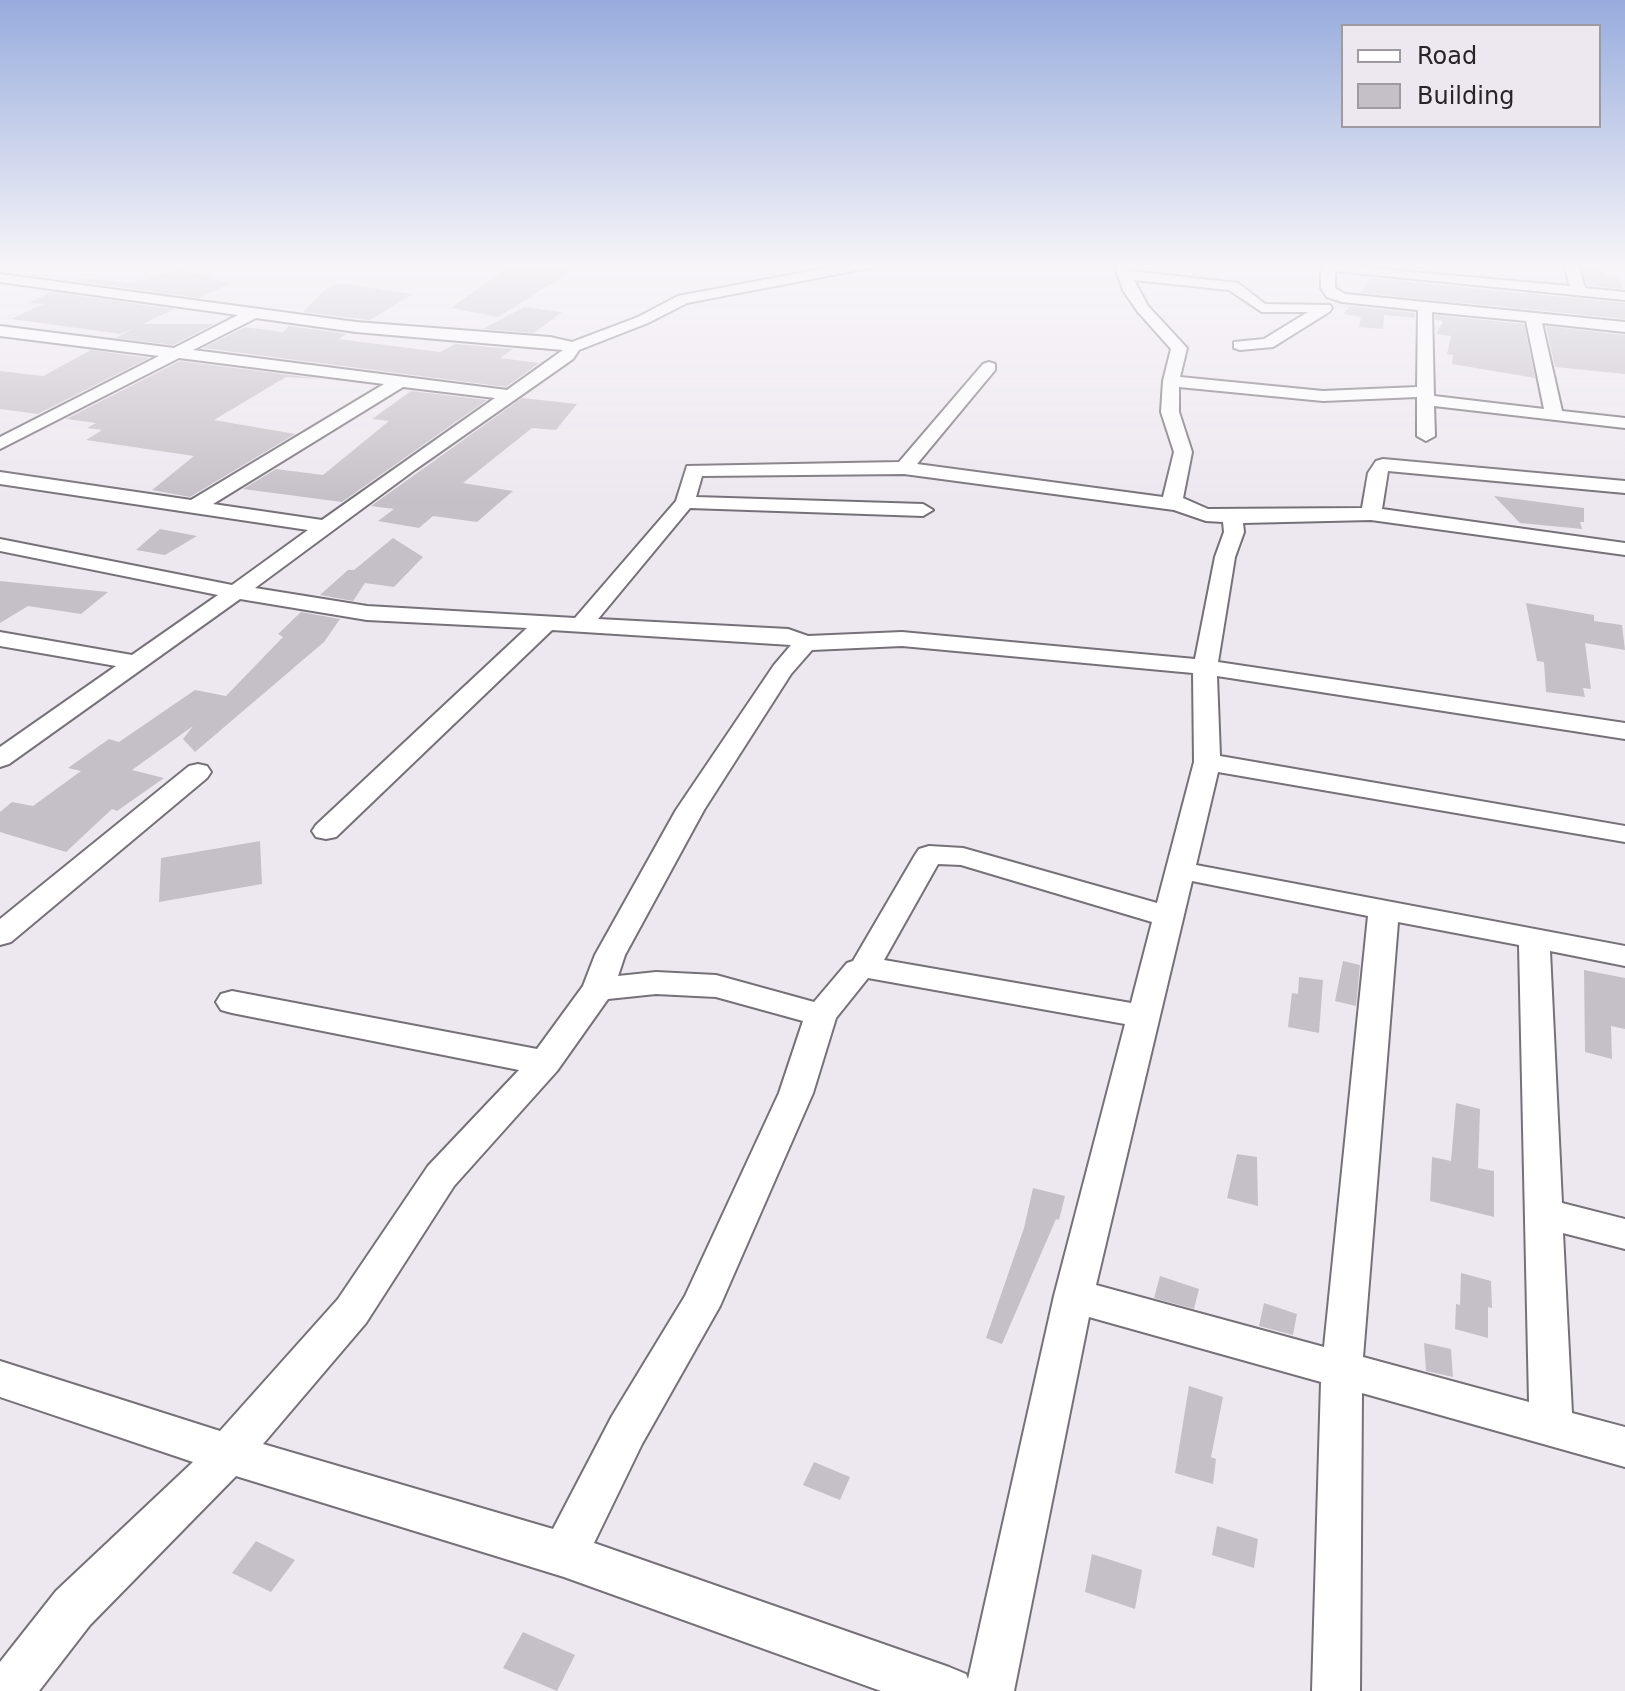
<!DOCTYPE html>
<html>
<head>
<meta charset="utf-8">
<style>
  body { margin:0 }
  #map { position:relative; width:1625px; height:1691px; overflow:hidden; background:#ede8f0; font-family:"DejaVu Sans",sans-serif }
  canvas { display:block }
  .legend { position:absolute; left:1341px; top:24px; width:260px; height:104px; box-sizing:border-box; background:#ede8f0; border:2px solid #9d9aa0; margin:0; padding:10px 14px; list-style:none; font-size:24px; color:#262427 }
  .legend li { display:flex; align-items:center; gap:16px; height:40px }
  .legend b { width:40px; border:2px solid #9d9aa0 }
</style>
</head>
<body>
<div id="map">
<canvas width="1625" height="1691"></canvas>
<ul class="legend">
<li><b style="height:10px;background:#fff"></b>Road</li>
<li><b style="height:22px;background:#c5c0c7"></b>Building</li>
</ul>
</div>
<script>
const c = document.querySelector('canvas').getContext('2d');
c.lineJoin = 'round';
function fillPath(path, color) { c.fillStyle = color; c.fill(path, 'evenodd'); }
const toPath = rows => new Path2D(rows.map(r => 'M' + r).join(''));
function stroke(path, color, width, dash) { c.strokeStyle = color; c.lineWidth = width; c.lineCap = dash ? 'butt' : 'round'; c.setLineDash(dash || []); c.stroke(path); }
const building = toPath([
  [512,264,576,268,498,317,451,308],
  [1582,267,1605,269,1603,275,1619,278,1623,289,1587,285],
  [181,269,231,283,199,298,76,281,85,278,129,283],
  [1370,278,1625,303,1625,319,1361,293],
  [339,283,413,294,370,320,303,312,326,289],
  [51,292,174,309,143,324,214,324,173,345,116,338,138,326,121,334,11,319,43,304,29,303],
  [1350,306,1415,313,1415,318,1384,315,1383,329,1359,327,1361,317,1343,314],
  [524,307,562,312,534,333,483,329],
  [1435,315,1524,324,1535,378,1452,364,1453,355,1447,354,1451,336,1436,334,1443,321,1435,320],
  [289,326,347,334,339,339,440,352,455,344,513,349,500,358,539,363,506,387,203,348,245,327,283,332],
  [1546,326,1625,335,1625,374,1555,367],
  [91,350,149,358,38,414,0,409,0,371,43,376],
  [180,361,321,379,286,377,214,420,295,434,190,497,152,490,194,456,86,440,102,430,87,428,96,423,66,419],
  [411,391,487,400,342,502,243,489,276,469,323,475,389,421,372,419],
  [522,398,577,404,556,430,532,428,463,483,513,491,477,522,433,516,419,528,378,521,394,509,371,506],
  [1494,496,1584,508,1584,522,1580,522,1582,529,1520,523],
  [160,529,197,536,165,555,136,550],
  [393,538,423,557,394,587,365,583,353,601,320,595,348,570,354,570],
  [0,581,108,592,81,614,28,606,0,623],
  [1526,603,1594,615,1594,621,1622,625,1625,650,1585,643,1591,689,1583,688,1585,697,1546,692,1544,662,1537,661],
  [301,612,340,619,324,642,195,752,183,739,193,726,132,770,164,778,117,811,112,809,66,852,0,832,0,812,12,802,33,806,81,771,68,768,109,739,119,742,195,690,226,696,283,637,278,634],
  [260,841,262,884,159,902,161,858],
  [1343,961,1360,965,1356,1006,1335,1001],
  [1584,970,1625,978,1625,1029,1611,1026,1612,1059,1585,1052],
  [1299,977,1323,980,1319,1033,1288,1027,1292,993,1298,994],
  [1456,1103,1480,1109,1478,1168,1494,1171,1494,1217,1430,1201,1432,1157,1451,1161],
  [1237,1154,1257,1157,1258,1206,1227,1198],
  [1033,1188,1065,1196,1059,1220,1056,1219,1002,1344,986,1338,1024,1228],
  [1461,1273,1491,1281,1492,1308,1488,1307,1488,1338,1455,1329,1456,1304,1460,1305],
  [1160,1276,1199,1289,1194,1309,1154,1298],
  [1264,1303,1297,1314,1293,1335,1259,1326],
  [1424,1343,1451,1349,1453,1377,1426,1371],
  [1189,1386,1223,1397,1211,1457,1216,1459,1213,1484,1175,1473],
  [814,1462,850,1477,840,1500,803,1485],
  [1217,1526,1258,1539,1254,1568,1212,1555],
  [256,1541,295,1560,271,1592,232,1573],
  [1092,1554,1142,1570,1135,1609,1085,1592],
  [523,1632,575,1655,557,1691,503,1668]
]);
const street = toPath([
  [848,264,876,264,869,268,687,303,648,323,579,350,573,359,416,469,255,588,367,606,575,618,676,501,687,466,899,462,983,364,989,362,995,364,995,370,917,464,1163,497,1174,452,1161,412,1163,381,1171,349,1138,312,1123,290,1114,264,1128,264,1130,271,1238,283,1265,304,1330,305,1332,308,1329,312,1273,347,1240,350,1234,348,1234,342,1264,339,1308,312,1262,312,1229,290,1134,280,1148,306,1187,348,1180,377,1323,391,1417,387,1418,310,1342,302,1327,297,1321,288,1321,264,1570,286,1564,264,1578,264,1585,288,1625,292,1625,300,1335,271,1335,288,1345,294,1625,322,1625,332,1542,323,1562,411,1625,418,1625,428,1434,406,1435,436,1426,441,1417,436,1417,397,1323,401,1179,387,1179,412,1192,452,1183,498,1208,509,1362,508,1368,473,1376,461,1383,459,1625,481,1625,493,1388,471,1382,509,1625,543,1625,555,1371,520,1243,523,1244,532,1235,557,1218,662,1625,723,1625,739,1217,676,1220,756,1625,826,1625,842,1218,772,1196,865,1625,946,1625,966,1550,951,1562,1203,1625,1219,1625,1249,1563,1233,1572,1413,1625,1427,1625,1467,1362,1393,1360,1691,1312,1691,1321,1382,1089,1317,1014,1691,881,1691,564,1577,236,1476,90,1625,39,1691,0,1691,0,1662,56,1591,193,1462,0,1397,0,1361,220,1431,338,1299,428,1166,519,1070,232,1013,221,1010,216,1002,221,994,232,991,537,1049,583,986,595,955,676,810,774,665,791,645,552,630,336,837,326,839,316,837,312,831,316,825,527,628,367,620,240,599,9,764,0,767,0,747,116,666,0,646,0,632,132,655,218,595,0,551,0,539,232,585,308,530,0,484,0,472,191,500,384,384,179,358,0,449,0,437,159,356,0,336,0,326,174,348,238,315,0,282,0,274,356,322,550,337,572,342,638,317,678,296,848,264],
  [1432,312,1526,321,1544,409,1434,396,1432,312],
  [256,318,356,332,563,350,507,390,193,350,256,318],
  [403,387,495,398,322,520,213,504,403,387],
  [904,474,1174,510,1206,521,1223,522,1224,532,1215,557,1195,659,902,632,808,636,788,629,598,619,690,508,923,516,933,510,923,504,696,497,702,476,904,474],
  [902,646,1193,673,1194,762,1157,903,963,848,929,846,919,849,915,855,853,961,847,963,814,1002,716,975,656,972,618,976,625,955,704,810,791,674,812,650,902,646],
  [938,864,961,865,1152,922,1131,1003,884,960,938,864],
  [1192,881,1368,916,1324,1347,1096,1285,1192,881],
  [1398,922,1519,945,1529,1402,1363,1357,1398,922],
  [868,978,1125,1024,1054,1296,968,1679,966,1674,949,1667,594,1543,642,1444,720,1306,813,1093,836,1018,868,978],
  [656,994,716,997,803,1021,779,1093,685,1296,612,1416,553,1529,263,1444,366,1323,454,1186,557,1071,608,999,656,994],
  [198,764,207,766,211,772,207,778,11,942,0,945,0,919,189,766,198,764]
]);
fillPath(building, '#c5c0c7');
stroke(street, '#767178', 4);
fillPath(street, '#fff');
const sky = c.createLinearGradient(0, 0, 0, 501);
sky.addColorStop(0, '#97acdd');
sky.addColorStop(0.53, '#f7f5f8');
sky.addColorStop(1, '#f7f5f800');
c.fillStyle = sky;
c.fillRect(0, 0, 1625, 501);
</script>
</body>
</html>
